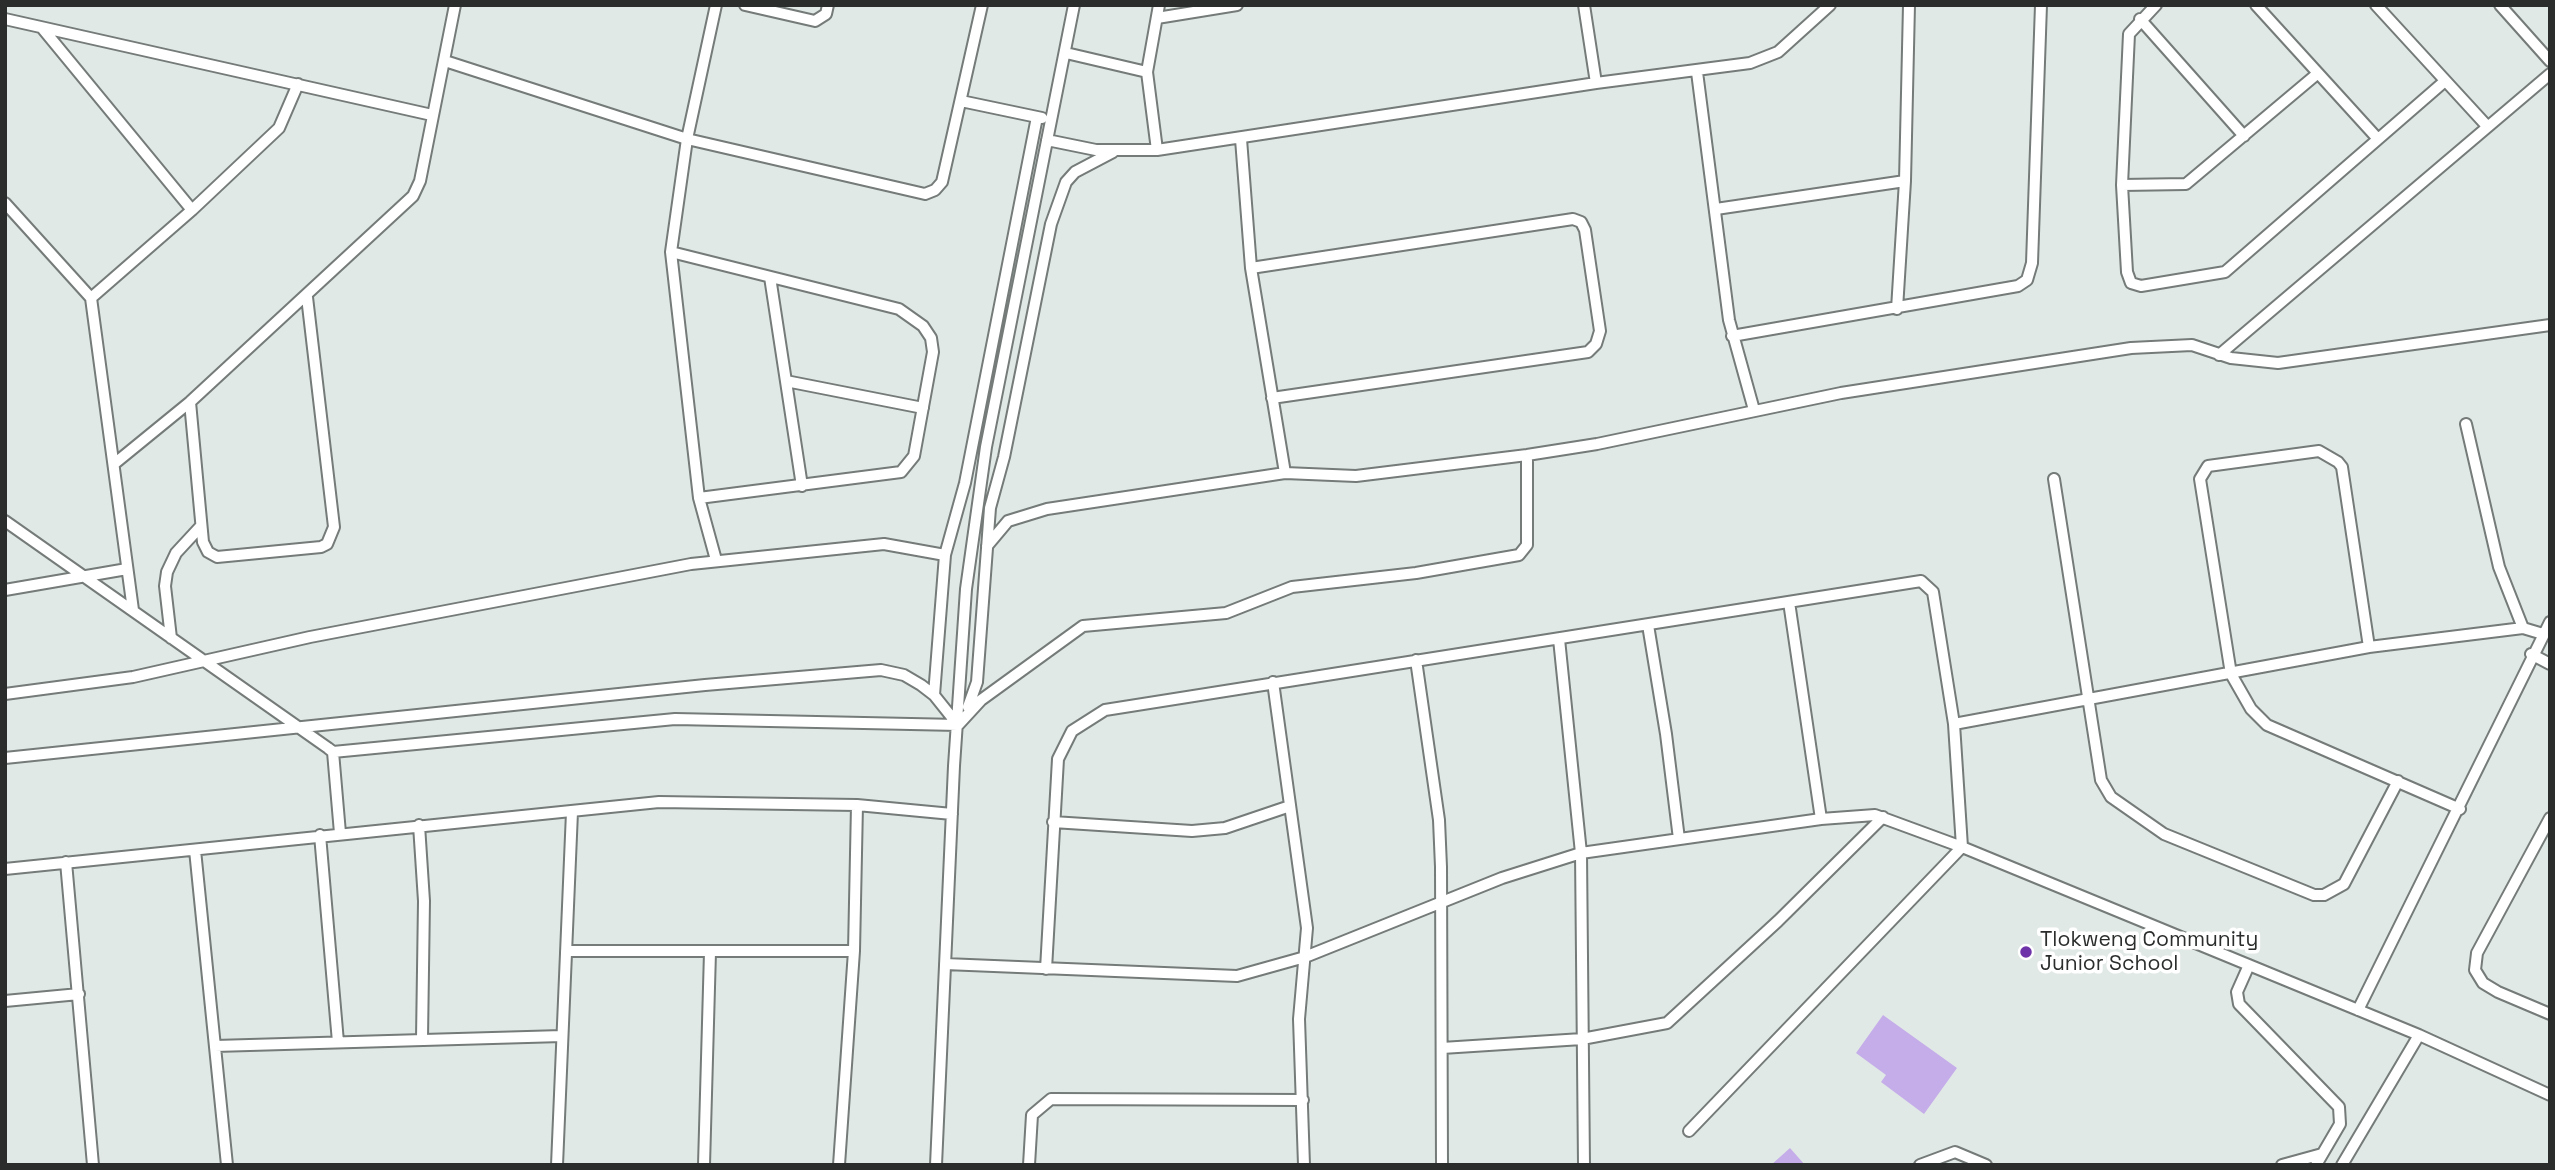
<!DOCTYPE html>
<html>
<head>
<meta charset="utf-8">
<style>
  body { margin:0 }
  #map { position:relative; width:2555px; height:1170px; overflow:hidden; background:#e1e9e6; font-family:"Space Grotesk",sans-serif }
  canvas { display:block }
  .frame { position:absolute; inset:0; border:7px solid #2a2d2b; pointer-events:none }
</style>
</head>
<body>
<div id="map">
<canvas width="2555" height="1170"></canvas>
<div class="frame"></div>
</div>
<script>
const c = document.querySelector('canvas').getContext('2d');
c.lineJoin = 'round';
function fillPath(path, color) { c.fillStyle = color; c.fill(path, 'evenodd'); }
const toPath = rows => new Path2D(rows.map(r => 'M' + r).join(''));
function stroke(path, color, width, dash) { c.strokeStyle = color; c.lineWidth = width; c.lineCap = dash ? 'butt' : 'round'; c.setLineDash(dash || []); c.stroke(path); }
function drawText(font, color, halo, rows, align = 'center') {
  c.font = font + ' "Space Grotesk",sans-serif'; c.lineWidth = 7; c.setLineDash([]); c.textBaseline = 'middle'; c.strokeStyle = halo; c.fillStyle = color; for (const [text, x, y, turn = 0] of rows) {
    c.save(); c.translate(x, y); c.rotate((+turn || 0) * Math.PI / 180); c.textAlign = isNaN(turn) ? turn : align; if (halo) c.strokeText(text, 0, 0); c.fillText(text, 0, 0); c.restore();
  }
}
const green = toPath([
  [1883,1015,1957,1068,1924,1114,1881,1082,1886,1075,1856,1053],
  [1790,1148,1805,1165,1771,1165]
]);
const minor = toPath([
  [716,5,687,139,671,252,699,498,716,560],
  [745,5,815,21,826,14,828,5],
  [1584,5,1596,83],
  [2156,5,2129,34,2122,185,2127,272,2131,283,2141,286,2225,272,2445,81],
  [2256,5,2378,139],
  [2376,5,2487,126],
  [2500,5,2550,61],
  [1157,18,1237,5],
  [5,19,432,115],
  [2140,19,2244,136],
  [43,29,192,210],
  [1066,53,1147,72],
  [445,61,687,139,925,194,935,190,942,182,982,5],
  [1697,72,1729,320,1754,410],
  [961,101,1042,118],
  [1241,139,1251,268,1285,473],
  [1047,140,1096,150,1157,150,1596,83,1750,63,1778,52,1830,5],
  [1157,150,1147,72,1159,5],
  [2122,185,2186,184,2317,74],
  [5,203,91,298,133,610],
  [1716,209,1905,181],
  [671,252,899,309,923,326,931,338,933,352,914,456,901,472,699,498],
  [1251,268,1573,219,1581,222,1585,230,1600,331,1596,344,1588,352,1272,398],
  [770,277,802,486],
  [91,298,192,210,279,128,298,84],
  [1897,309,1905,181,1909,5],
  [1732,336,2018,286,2027,280,2032,263,2041,5],
  [2219,355,2550,74],
  [786,381,923,408],
  [190,402,203,542,208,552,217,557,321,547,327,544,334,527,307,297],
  [2466,424,2499,567,2523,628],
  [114,464,190,402,413,196,420,181,455,5],
  [2054,479,2101,780,2111,797,2164,834,2314,895,2324,895,2344,884,2398,781],
  [5,521,328,748,333,752,340,833],
  [987,546,1008,521,1047,509,1285,473,1356,476,1527,455,1597,444,1841,393,2131,348,2192,345,2231,358,2278,363,2550,325],
  [945,555,965,483,1037,117],
  [5,590,127,569],
  [1789,602,1821,819],
  [1648,625,1666,734,1679,839],
  [171,638,165,586,167,572,176,553,201,526],
  [1559,639,1581,853,1584,1165],
  [2369,647,2342,467,2338,462,2319,451,2208,466,2200,479,2231,674,2251,709,2267,725,2460,809],
  [2531,654,2550,664],
  [1416,660,1439,820,1441,867,1442,1165],
  [1273,682,1307,928,1299,1019,1304,1165],
  [5,694,133,677,310,637,691,564,884,544,945,555,934,695],
  [968,707,977,682,990,508,1004,457,1051,224,1066,182,1075,172,1113,152],
  [1954,724,2369,647,2523,628,2543,634],
  [333,752,675,719,958,725,981,700,1083,626,1226,613,1292,587,1416,573,1519,555,1527,545,1527,455],
  [5,758,705,685,881,670,904,675,921,685,934,695,958,725],
  [2550,818,2477,953,2475,970,2483,983,2498,992,2550,1014],
  [1053,822,1192,831,1225,828,1290,806],
  [419,825,424,901,422,1038],
  [320,835,338,1042],
  [195,850,227,1165],
  [66,862,93,1165],
  [5,869,659,802,857,805,952,814],
  [566,951,854,951],
  [945,964,1237,976,1305,957,1502,878,1581,853,1821,819,1875,815,1962,847,2419,1035,2550,1095],
  [2249,965,2237,992,2239,1004,2339,1107,2340,1124,2316,1165],
  [1046,969,1058,759,1072,731,1105,710,1921,581,1933,592,1954,724,1962,847,1689,1131],
  [5,1001,79,994],
  [2358,1010,2550,622],
  [215,1046,562,1036],
  [1442,1048,1582,1039,1667,1023,1778,921,1883,817],
  [557,1165,572,812],
  [704,1165,710,952],
  [839,1165,854,951,857,805],
  [936,1165,954,766,966,589,986,447,1074,5],
  [1029,1165,1032,1115,1051,1099,1303,1100],
  [1920,1165,1955,1152,1986,1165],
  [2282,1165,2322,1154],
  [2342,1165,2419,1035]
]);
const markers = [
  [2026,952,7,"#6f33a9"]
];
const poiNames = [
  ["Tlokweng Community",2040,940],
  ["Junior School",2040,964]
];
fillPath(green, '#c5ade9');
stroke(minor, '#747b78', 14);
stroke(minor, '#fff', 10);
for (const [x, y, r, color] of markers) { const dot = new Path2D(); dot.arc(x, y, r, 0, 2 * Math.PI); c.fillStyle = color; c.fill(dot); stroke(dot, '#fff', 2.5); }
drawText('21px', '#2a2d2b', '#fff', poiNames, 'left');
</script>
</body>
</html>
